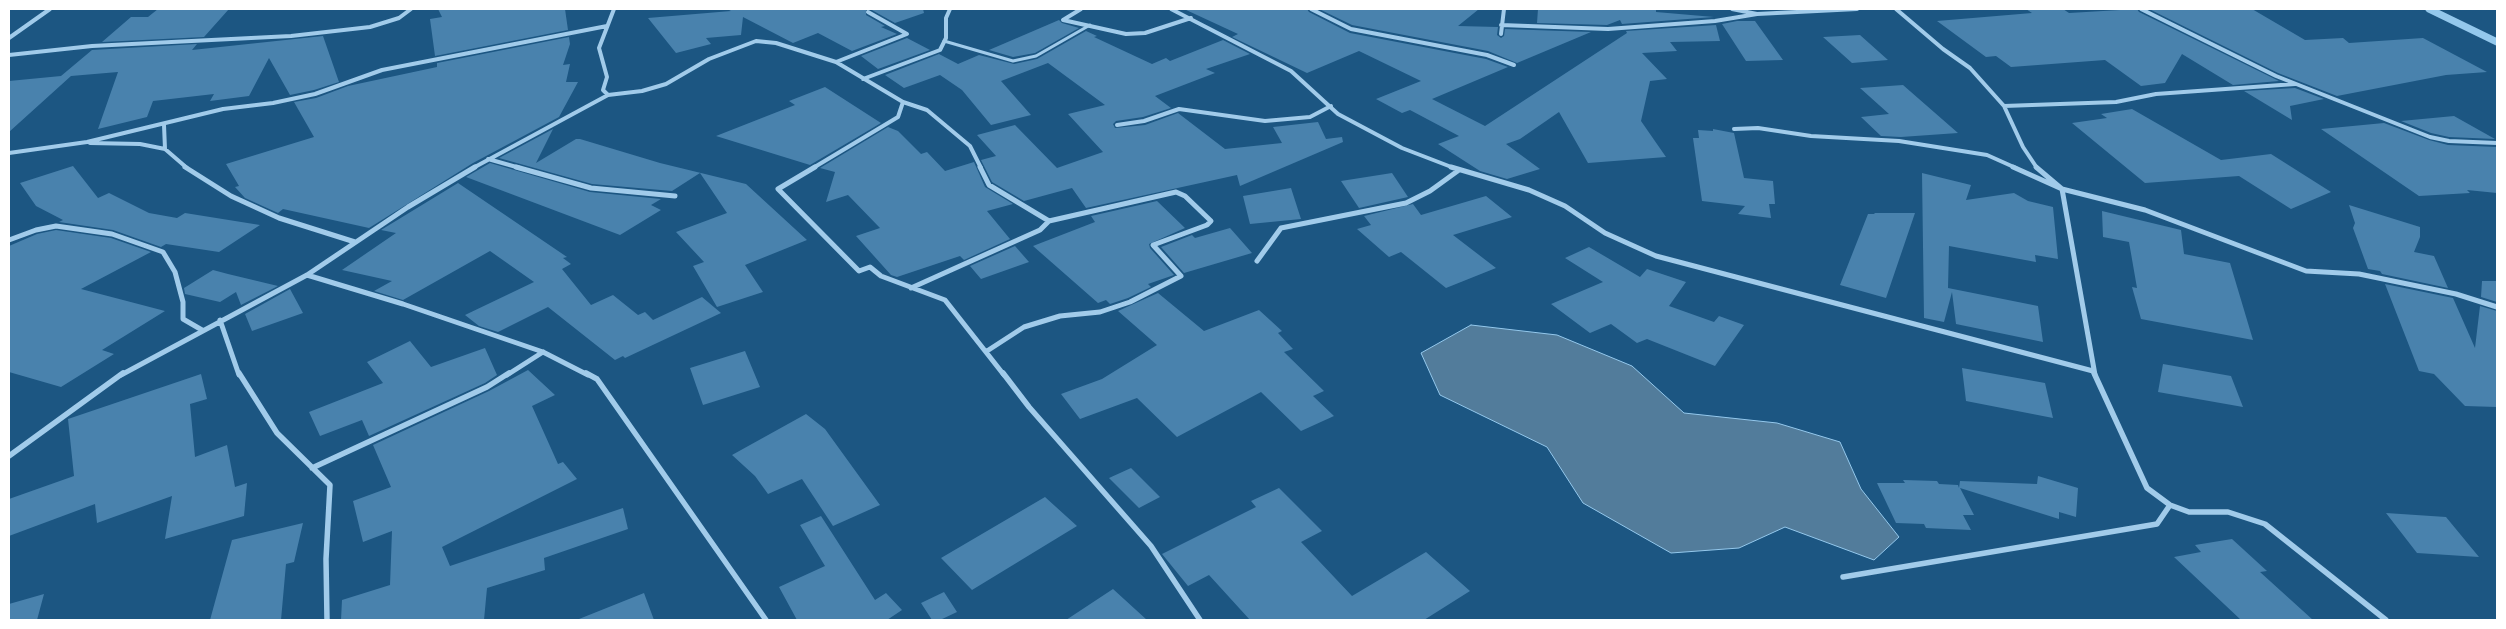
<!DOCTYPE html>
<html>
<head>
<meta charset="utf-8">
<style>
  body { margin:0 }
  #map { position:relative; width:2506px; height:629px; overflow:hidden; background:#1c5682; font-family:"Alegreya Sans",sans-serif }
  canvas { display:block }
  .frame { position:absolute; inset:0; border:10px solid #fff; pointer-events:none }
</style>
</head>
<body>
<div id="map">
<canvas width="2506" height="629"></canvas>
<div class="frame"></div>
</div>
<script>
const c = document.querySelector('canvas').getContext('2d');
c.lineJoin = 'round';
function fillPath(path, color) { c.fillStyle = color; c.fill(path, 'evenodd'); }
const toPath = rows => new Path2D(rows.map(r => 'M' + r).join(''));
function stroke(path, color, width, dash) { c.strokeStyle = color; c.lineWidth = width; c.lineCap = dash ? 'butt' : 'round'; c.setLineDash(dash || []); c.stroke(path); }
const water = toPath([
  [1471,325,1557,335,1632,366,1684,413,1777,423,1840,442,1861,489,1899,537,1874,560,1785,527,1739,548,1671,553,1583,503,1547,447,1440,395,1421,353,1471,325]
]);
const stream = toPath([
  [2429,9,2497,42]
]);
const building = toPath([
  [158,9,229,9,204,37,102,42,131,17,148,17],
  [438,9,565,9,568,30,435,56,430,19,442,17],
  [727,9,866,9,866,15,885,26,881,27,897,34,852,51,818,33,793,43,743,17,741,35,706,38,711,44,676,53,648,18,731,11],
  [870,9,923,9,924,13,895,23],
  [1184,9,1307,9,1309,12,1350,33,1486,59,1508,67,1432,99,1485,126,1627,33,1626,31,1716,25,1720,41,1670,42,1677,51,1642,53,1667,79,1650,81,1641,121,1666,157,1588,163,1559,112,1520,139,1506,144,1540,169,1507,179,1480,171,1438,144,1459,136,1410,110,1402,113,1376,99,1421,81,1359,51,1307,73,1232,37,1238,34],
  [1319,9,1479,9,1458,26,1498,27,1497,35,1501,38,1504,36,1505,29,1591,32,1517,63,1488,51,1352,25],
  [1538,9,1656,9,1656,12,1714,17,1622,24,1620,20,1607,25,1537,23],
  [2026,9,2063,9,2069,13,2137,9,2139,12,2279,81,2233,85,2182,54,2165,83,2141,86,2105,60,2011,67,1996,56,1986,57,1937,21,2032,13],
  [2149,9,2252,9,2305,40,2343,38,2349,43,2423,38,2487,72,2446,75,2337,96,2278,73],
  [1059,20,1062,23,1079,28,1035,53,1013,57,989,50],
  [1737,21,1755,21,1783,60,1746,61,1722,24],
  [1086,31,1097,36,1094,37,1152,64,1166,58,1170,61,1223,40,1250,54,1206,69,1215,73,1155,96,1171,108,1143,117,1116,121,1113,124,1115,128,1145,125,1178,113,1225,149,1282,143,1273,127,1318,122,1326,139,1342,137,1343,142,1240,186,1237,175,1086,208,1072,188,1024,201,992,182,981,160,996,156,977,135,1015,125,1057,168,1103,152,1068,114,1105,105,1048,63,1001,81,1031,115,991,125,962,90,940,75,904,88,885,75,939,54,958,64,979,55,1014,64,1037,59],
  [1860,35,1888,60,1852,63,1823,37],
  [323,36,339,82,314,90,290,95,269,58,249,96,210,101,214,94,153,101,147,117,98,129,118,72,71,76,9,132,9,81,61,76,92,50,197,44,192,50],
  [569,37,570,44,563,65,570,64,566,82,578,82,559,117,473,163,369,228,283,209,278,213,245,198,235,187,239,186,226,164,314,137,294,102,316,98,348,86,437,67,437,63],
  [907,38,930,50,878,69,861,56],
  [1903,85,1958,133,1901,137,1881,136,1861,117,1889,114,1860,88],
  [825,87,881,123,810,165,716,136,795,105,789,101],
  [2295,88,2324,99,2290,106,2292,120,2244,91],
  [2132,109,2221,160,2271,154,2331,192,2291,209,2239,176,2145,183,2072,123,2107,118,2101,114],
  [2454,116,2495,139,2449,137,2431,133,2401,121],
  [2384,123,2429,140,2448,145,2497,147,2497,193,2467,190,2470,193,2419,196,2321,129],
  [888,127,898,131,921,154,927,152,945,171,974,162,985,187,1013,204,987,211,1010,239,964,260,960,256,897,277,891,275,856,236,880,228,848,195,826,202,835,172,820,168],
  [553,129,536,163,576,139,580,139,660,163,746,184,807,240,745,265,763,292,717,307,693,266,704,262,676,232,727,213,700,173,672,191,592,184,499,158],
  [1713,129,1734,133,1744,178,1773,181,1775,204,1769,204,1771,218,1738,214,1745,206,1702,201,1693,138,1699,138,1698,130,1713,131],
  [490,163,590,192,661,199,651,205,661,210,620,235,466,177],
  [73,166,98,198,109,193,149,213,177,218,185,213,260,225,219,252,166,244,161,247,113,230,59,222,63,220,36,206,20,183],
  [1392,173,1408,197,1359,208,1341,181],
  [1922,173,1971,185,1966,200,2014,193,2028,201,2053,207,2058,259,2035,255,2036,262,1949,246,1948,288,2038,306,2043,342,1956,324,1952,292,1944,322,1924,318],
  [458,183,567,257,563,258,571,264,562,269,591,305,613,295,638,315,645,312,653,320,702,297,721,313,625,358,623,356,615,360,548,307,498,332,479,326,465,315,534,282,490,251,403,300,374,291,392,281,342,270,396,233,381,230],
  [1291,188,1301,219,1250,224,1243,196],
  [1486,196,1512,217,1453,235,1496,268,1446,288,1401,252,1389,257,1357,229,1371,225,1364,216,1413,204,1421,215],
  [1157,201,1185,228,1149,244,1150,248,1174,275,1148,284,1151,287,1128,298,1110,304,1106,300,1098,303,1033,246,1095,222,1091,216],
  [2349,205,2420,227,2420,237,2414,252,2434,256,2448,288,2382,274,2380,271,2368,269,2353,228,2355,223],
  [2102,211,2181,230,2184,254,2230,263,2253,340,2141,319,2132,287,2137,288,2129,242,2103,237],
  [1874,213,1915,213,1886,298,1840,285,1868,214,1875,214],
  [1230,228,1252,253,1184,273,1161,247,1192,235,1195,238],
  [56,230,111,238,151,252,81,289,165,311,102,350,114,354,61,387,9,372,9,246,37,234],
  [1015,246,1029,262,981,279,970,266],
  [1589,247,1640,277,1647,269,1686,282,1669,306,1714,322,1719,316,1744,325,1715,366,1647,339,1637,343,1611,324,1590,333,1551,304,1603,282,1565,258],
  [213,270,228,274,278,286,241,305,236,292,220,302,185,294,184,288],
  [2482,281,2497,281,2497,302,2481,297],
  [2385,284,2453,298,2475,348,2480,306,2497,311,2497,407,2465,406,2434,374,2419,371],
  [290,289,303,313,252,331,245,314],
  [1158,293,1204,331,1259,310,1282,331,1278,333,1293,349,1284,352,1324,391,1313,396,1334,416,1301,431,1261,392,1177,437,1137,398,1080,419,1061,394,1102,379,1157,345,1118,311],
  [410,341,431,367,485,348,497,375,485,383,369,436,362,420,320,436,309,412,383,383,367,362],
  [745,351,760,387,703,405,690,368],
  [2163,364,2231,376,2243,407,2158,392],
  [1962,368,2045,383,2053,418,1966,401],
  [528,370,555,395,532,406,558,464,563,462,577,479,442,547,450,566,623,508,628,529,544,558,545,570,487,588,484,620,341,620,342,600,390,585,392,531,363,542,353,501,391,487,373,445,489,391],
  [201,374,207,399,190,404,195,457,227,445,235,487,247,483,244,516,165,539,172,496,97,523,95,504,9,536,9,499,74,476,68,419],
  [806,414,825,429,880,505,833,526,802,479,768,494,755,476,732,455],
  [1131,468,1160,497,1139,508,1109,478],
  [2038,476,2078,488,2076,517,2059,512,2059,519,1960,488,1974,515,1963,515,1971,530,1926,528,1924,524,1896,523,1877,483,1905,483,1903,480,1937,481,1939,484,1958,485,1959,488,1960,481,2037,484],
  [1279,488,1322,531,1301,542,1352,596,1426,552,1470,591,1424,620,1250,620,1209,575,1188,586,1162,554,1256,507,1251,501],
  [1045,497,1077,526,972,590,941,558],
  [2386,513,2446,517,2479,557,2417,553],
  [821,516,875,600,886,593,902,610,887,620,797,620,779,587,825,566,800,525],
  [303,523,294,562,286,564,281,620,210,620,232,540],
  [2232,539,2267,571,2260,572,2313,620,2241,620,2174,557,2201,552,2195,545],
  [1113,589,1147,620,1066,620],
  [944,592,957,612,940,620,932,620,921,603],
  [644,593,654,620,579,620,579,619],
  [44,594,37,620,9,620,9,604]
]);
const service = toPath([
  [944,41,1013,61,1036,56,1090,25]
]);
const minorFar2 = toPath([
  [1171,9,1291,71,1338,114,1402,148,1454,168],
  [1311,9,1351,29,1487,55,1514,65],
  [1732,9,1757,14,1857,9],
  [1896,9,1943,49,1970,68,2004,106,2023,147,2037,168],
  [2141,9,2276,76,2430,137,2449,141,2497,143],
  [1063,20,1126,34,1145,33,1191,18],
  [1063,20,1081,9],
  [1501,25,1608,29,1715,21,1757,14],
  [1501,34,1504,9],
  [9,38,50,9],
  [9,55,92,46,291,36,370,27,399,18,411,9],
  [836,62,907,34,868,12],
  [863,79,940,50,946,38,946,18,950,9],
  [608,95,603,90,607,77,599,48,614,9],
  [2004,106,2116,102,2156,94,2295,84],
  [164,125,165,149],
  [1117,125,1144,121,1179,109,1265,121,1310,117,1331,106],
  [1734,129,1758,128,1811,136,1899,141,1987,155,2016,168],
  [90,143,140,144,165,149,187,168],
  [9,153,87,142,223,109,273,103,315,94,382,70,607,26],
  [488,159,520,168],
  [473,168,608,95,642,91,666,84,709,59,756,41,776,43,836,62,903,102,927,110,970,146,981,168],
  [813,168,898,117,903,102]
]);
const minorFar1 = toPath([
  [185,167,231,196,279,218,355,242],
  [516,167,591,188,675,196],
  [815,167,778,189,859,271,870,267,881,276,945,300,1004,375],
  [1451,167,1529,190,1565,206,1605,233,1656,256,2093,371],
  [2013,167,2062,189,2095,375],
  [2036,167,2062,189,2145,210,2306,271,2359,274,2456,294,2497,307],
  [9,240,36,230,56,226,112,234,163,252,175,272,183,302,183,319,202,330],
  [1257,261,1281,228,1406,203,1430,191,1459,170],
  [307,275,403,304,543,352,588,375],
  [911,288,1040,230,1049,221,989,185,980,167],
  [220,320,239,375],
  [987,351,1024,327,1060,316,1100,312,1130,302,1181,276,1153,245,1207,225,1211,221,1185,196,1176,192,1049,221],
  [121,375,307,275,408,207,475,167],
  [507,375,543,352]
]);
const minor = toPath([
  [239,373,277,433,330,485,326,559,327,620],
  [586,373,597,379,766,620],
  [1003,373,1029,407,1151,546,1200,620],
  [2094,373,2147,488,2170,505,2189,512,2228,512,2265,524,2386,620],
  [9,456,123,373],
  [312,468,487,387,509,373],
  [1843,577,2157,524,2170,505]
]);
fillPath(water, '#527c9b');
stroke(water, '#94c8ec', 1);
stroke(stream, '#94c8ec', 7);
fillPath(building, '#4982ad');
stroke(service, '#a1cbea', 3);
stroke(minorFar2, '#a1cbea', 4);
stroke(minorFar1, '#a1cbea', 5);
stroke(minor, '#a1cbea', 5.5);
</script>
</body>
</html>
